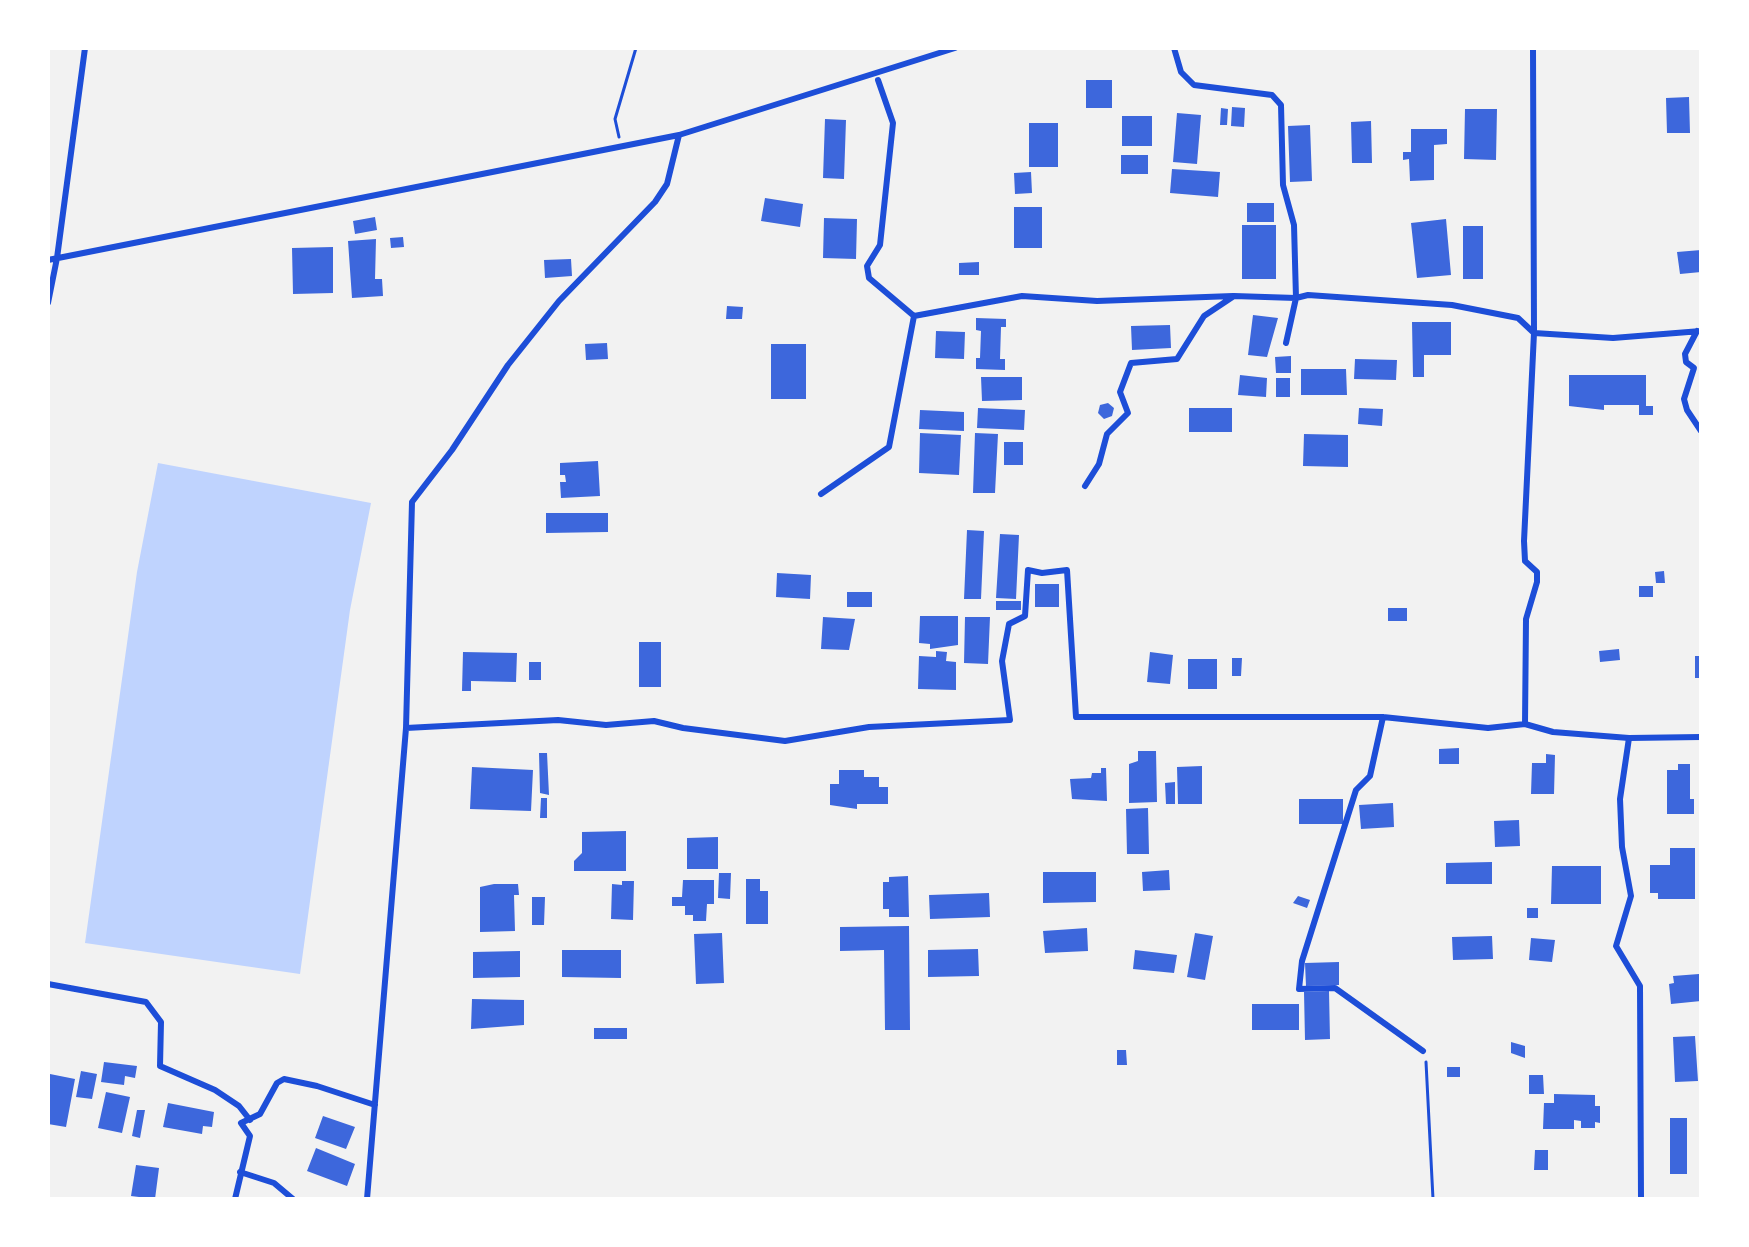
<!DOCTYPE html>
<html>
<head>
<meta charset="utf-8">
<style>
  body { margin:0 }
  #map { position:relative; width:1749px; height:1247px; overflow:hidden; background:#f2f2f2; font-family:Lato,sans-serif }
  canvas { display:block }
  .frame { position:absolute; inset:0; border:50px solid #fff; pointer-events:none }
</style>
</head>
<body>
<div id="map">
<canvas width="1749" height="1247"></canvas>
<div class="frame"></div>
</div>
<script>
const c = document.querySelector('canvas').getContext('2d');
c.lineJoin = 'round';
function fillPath(path, color) { c.fillStyle = color; c.fill(path, 'evenodd'); }
const toPath = rows => new Path2D(rows.map(r => 'M' + r).join(''));
function stroke(path, color, width, dash) { c.strokeStyle = color; c.lineWidth = width; c.lineCap = dash ? 'butt' : 'round'; c.setLineDash(dash || []); c.stroke(path); }
const water = toPath([
  [158,463,371,503,350,610,300,974,85,943,137,572]
]);
const building = toPath([
  [1086,80,1112,80,1112,108,1086,108],
  [1689,97,1690,133,1667,133,1666,98],
  [1232,107,1245,108,1244,127,1231,126],
  [1221,108,1228,109,1227,125,1220,125],
  [1465,109,1497,109,1496,160,1464,159],
  [1177,113,1201,115,1197,164,1173,162],
  [1122,116,1152,116,1152,146,1122,146],
  [825,119,846,120,844,179,823,178],
  [1371,121,1372,163,1352,163,1351,122],
  [1029,123,1058,123,1058,167,1029,167],
  [1310,125,1312,181,1290,182,1288,126],
  [1411,129,1447,129,1447,144,1434,145,1434,180,1410,181,1409,159,1403,160,1403,152,1411,152],
  [1121,155,1148,155,1148,174,1121,174],
  [1172,169,1220,172,1218,197,1170,193],
  [1031,172,1032,193,1015,194,1014,173],
  [765,198,803,204,800,227,761,221],
  [1247,203,1274,203,1274,222,1247,222],
  [1014,207,1042,207,1042,248,1014,248],
  [375,217,377,230,355,234,353,221],
  [824,218,857,219,856,259,823,258],
  [1446,219,1451,275,1417,278,1411,223],
  [1242,225,1276,225,1276,279,1242,279],
  [1463,226,1483,226,1483,279,1463,279],
  [403,237,404,247,391,248,390,238],
  [376,239,375,279,382,279,383,296,352,298,348,241],
  [333,247,333,293,293,294,292,248],
  [1701,250,1701,272,1680,274,1677,252],
  [571,259,572,276,545,278,544,260],
  [979,262,979,275,959,275,959,263],
  [727,306,743,307,742,319,726,319],
  [1253,315,1278,318,1267,357,1248,355],
  [976,318,1006,319,1006,327,1001,327,1000,359,1005,359,1005,370,976,369,976,358,980,358,981,331,976,330],
  [1412,322,1451,322,1451,355,1424,355,1424,377,1413,377],
  [1170,325,1171,348,1132,350,1131,326],
  [936,331,965,332,964,359,935,358],
  [607,343,608,359,586,360,585,344],
  [771,344,806,344,806,399,771,399],
  [1291,356,1291,373,1276,373,1275,357],
  [1355,359,1397,360,1396,380,1354,379],
  [1301,369,1346,369,1347,395,1301,395],
  [1240,375,1267,378,1266,397,1238,395],
  [1569,375,1646,375,1646,406,1653,406,1653,415,1639,415,1639,405,1604,405,1604,410,1569,406],
  [981,377,1022,377,1022,400,982,401],
  [1276,378,1290,378,1290,397,1276,397],
  [1108,403,1114,408,1112,416,1104,419,1098,413,1100,405],
  [978,408,1025,410,1024,430,977,428],
  [1189,408,1232,408,1232,432,1189,432],
  [1359,408,1383,409,1382,426,1358,424],
  [920,410,964,412,964,431,919,429],
  [920,433,961,435,959,475,919,473],
  [975,433,998,434,995,493,973,493],
  [1304,434,1348,435,1348,467,1303,466],
  [1004,442,1023,442,1023,465,1004,465],
  [598,461,600,496,561,498,560,482,566,482,565,475,560,475,560,463],
  [546,513,608,513,608,532,546,533],
  [967,530,984,531,981,599,964,599],
  [1000,534,1019,535,1016,599,996,598],
  [1664,571,1665,583,1656,583,1655,572],
  [777,573,811,575,810,599,776,597],
  [1035,584,1059,584,1059,607,1035,607],
  [1639,586,1653,586,1653,597,1639,597],
  [847,592,872,592,872,607,847,607],
  [996,601,1021,601,1021,610,996,610],
  [1388,608,1407,608,1407,621,1388,621],
  [920,616,958,616,958,645,930,649,930,644,919,643],
  [823,617,855,619,849,650,821,649],
  [965,617,990,617,988,664,964,663],
  [639,642,661,642,661,687,639,687],
  [1619,649,1620,660,1600,662,1599,651],
  [936,651,947,652,946,661,956,662,956,690,918,689,919,656,936,657],
  [463,652,517,653,516,682,471,681,471,691,462,691],
  [1150,652,1173,655,1170,684,1147,682],
  [1695,656,1701,656,1701,678,1695,678],
  [1232,658,1242,658,1241,676,1232,676],
  [1188,659,1217,659,1217,689,1188,689],
  [529,662,541,662,541,680,529,680],
  [1459,748,1459,764,1439,764,1439,749],
  [1138,751,1156,751,1157,802,1129,803,1129,764,1138,761],
  [539,753,547,753,549,795,540,793],
  [1546,754,1555,755,1554,794,1531,794,1532,763,1546,763],
  [1678,764,1690,764,1690,799,1694,799,1694,814,1667,814,1667,770,1678,770],
  [1202,766,1202,804,1178,804,1177,767],
  [472,767,533,770,531,811,470,809],
  [1101,768,1106,768,1107,801,1072,799,1070,779,1091,778,1092,773,1101,773],
  [839,770,864,770,864,777,879,777,879,787,888,787,888,804,857,804,857,809,830,805,830,784,839,784],
  [1175,782,1175,804,1166,804,1165,783],
  [541,798,547,798,547,818,540,818],
  [1299,799,1343,799,1343,824,1299,824],
  [1393,803,1394,827,1361,829,1359,805],
  [1148,808,1149,854,1127,854,1126,809],
  [1519,820,1520,846,1495,847,1494,821],
  [626,831,626,871,574,871,574,861,582,853,582,832],
  [718,837,718,869,687,869,687,838],
  [1670,848,1695,848,1695,899,1658,899,1658,893,1650,893,1650,865,1670,865],
  [1492,862,1492,884,1446,884,1446,863],
  [1552,866,1601,866,1601,904,1551,904],
  [1169,870,1170,890,1143,891,1142,872],
  [1043,872,1096,872,1096,902,1043,903],
  [719,873,731,873,730,899,718,898],
  [908,876,909,917,889,917,889,909,883,909,883,882,889,882,889,877],
  [746,879,760,879,760,891,768,891,768,924,746,924],
  [683,880,714,880,714,904,707,904,706,921,693,921,693,915,685,915,685,906,672,906,672,897,682,897],
  [622,881,634,881,633,920,611,919,612,884,622,885],
  [494,884,518,884,519,895,514,895,515,931,480,932,480,887],
  [989,893,990,917,930,919,929,895],
  [1298,896,1310,900,1307,908,1293,903],
  [532,897,545,897,544,925,532,925],
  [1527,908,1538,908,1538,918,1527,918],
  [909,926,910,1030,885,1030,884,950,840,951,840,927],
  [1087,928,1088,951,1045,953,1043,931],
  [722,933,724,983,696,984,694,934],
  [1195,933,1213,936,1205,980,1187,977],
  [1492,936,1493,959,1453,960,1452,937],
  [1531,938,1555,940,1552,962,1529,960],
  [978,949,979,976,928,977,928,950],
  [562,950,621,950,621,978,562,977],
  [1135,950,1177,955,1174,973,1133,969],
  [520,951,520,977,473,978,473,952],
  [1339,962,1339,985,1306,986,1305,963],
  [1699,974,1701,1001,1671,1004,1669,984,1674,983,1673,976],
  [1329,991,1330,1039,1305,1040,1304,992],
  [472,999,524,1000,524,1025,471,1029],
  [1252,1004,1299,1004,1299,1030,1252,1030],
  [594,1028,627,1028,627,1039,594,1039],
  [1695,1036,1698,1081,1675,1082,1673,1037],
  [1511,1042,1525,1046,1525,1058,1511,1053],
  [1117,1050,1126,1050,1127,1065,1117,1065],
  [104,1062,137,1066,135,1078,125,1076,124,1085,101,1082],
  [1447,1067,1460,1067,1460,1077,1447,1077],
  [81,1071,97,1074,92,1099,76,1097],
  [50,1074,75,1079,66,1127,48,1124],
  [1529,1075,1543,1075,1544,1094,1529,1094],
  [106,1092,130,1097,122,1133,98,1128],
  [1554,1094,1595,1095,1595,1106,1600,1106,1600,1123,1595,1122,1595,1128,1581,1128,1581,1121,1574,1120,1574,1129,1543,1129,1544,1103,1554,1103],
  [168,1103,214,1112,212,1127,203,1126,202,1134,163,1127],
  [137,1110,145,1110,140,1138,132,1136],
  [323,1116,355,1127,346,1149,315,1138],
  [1670,1118,1687,1118,1687,1174,1670,1174],
  [316,1148,355,1164,347,1186,307,1171],
  [1535,1150,1548,1150,1548,1170,1534,1170],
  [136,1165,159,1168,155,1199,131,1196]
]);
const path = toPath([
  [619,137,615,119,636,48],
  [1426,1062,1433,1199]
]);
const minor = toPath([
  [1174,48,1181,72,1194,85,1272,95,1281,105,1283,185,1294,225,1296,298,1286,343],
  [1533,48,1534,333,1613,338,1701,331],
  [878,80,893,123,880,245,867,266,869,278,914,316,1022,296,1097,301,1233,296],
  [48,260,679,135,955,48],
  [48,303,57,258,85,48],
  [1697,331,1685,354,1686,362,1694,368,1684,399,1687,410,1701,431],
  [821,494,889,447,914,316],
  [1383,717,1370,776,1356,790,1302,961,1299,989,1335,988,1423,1051],
  [1525,724,1553,732,1629,738,1701,737],
  [406,728,558,720,606,725,654,721,683,728,785,741,869,727,1010,720,1002,661,1009,624,1025,616,1028,570,1042,573,1067,570,1076,717,1383,717,1488,728,1525,724,1526,619,1537,582,1537,572,1525,561,1524,541,1534,333,1518,318,1452,305,1308,295,1296,298,1234,296,1204,316,1177,359,1131,363,1120,392,1128,413,1107,434,1099,464,1085,486],
  [1629,738,1620,799,1622,847,1631,896,1616,946,1640,986,1641,1199],
  [48,984,146,1002,161,1022,160,1066,215,1090,239,1106,250,1120],
  [240,1172,274,1183,293,1199],
  [235,1199,250,1136,241,1123,260,1114,277,1083,284,1079,317,1086,375,1105],
  [367,1199,406,728,412,502,452,450,508,365,559,301,655,202,667,184,679,135]
]);
fillPath(water, '#bfd3fe');
fillPath(building, '#3d67dc');
stroke(path, '#1d4ed8', 3);
stroke(minor, '#1d4ed8', 6);
</script>
</body>
</html>
